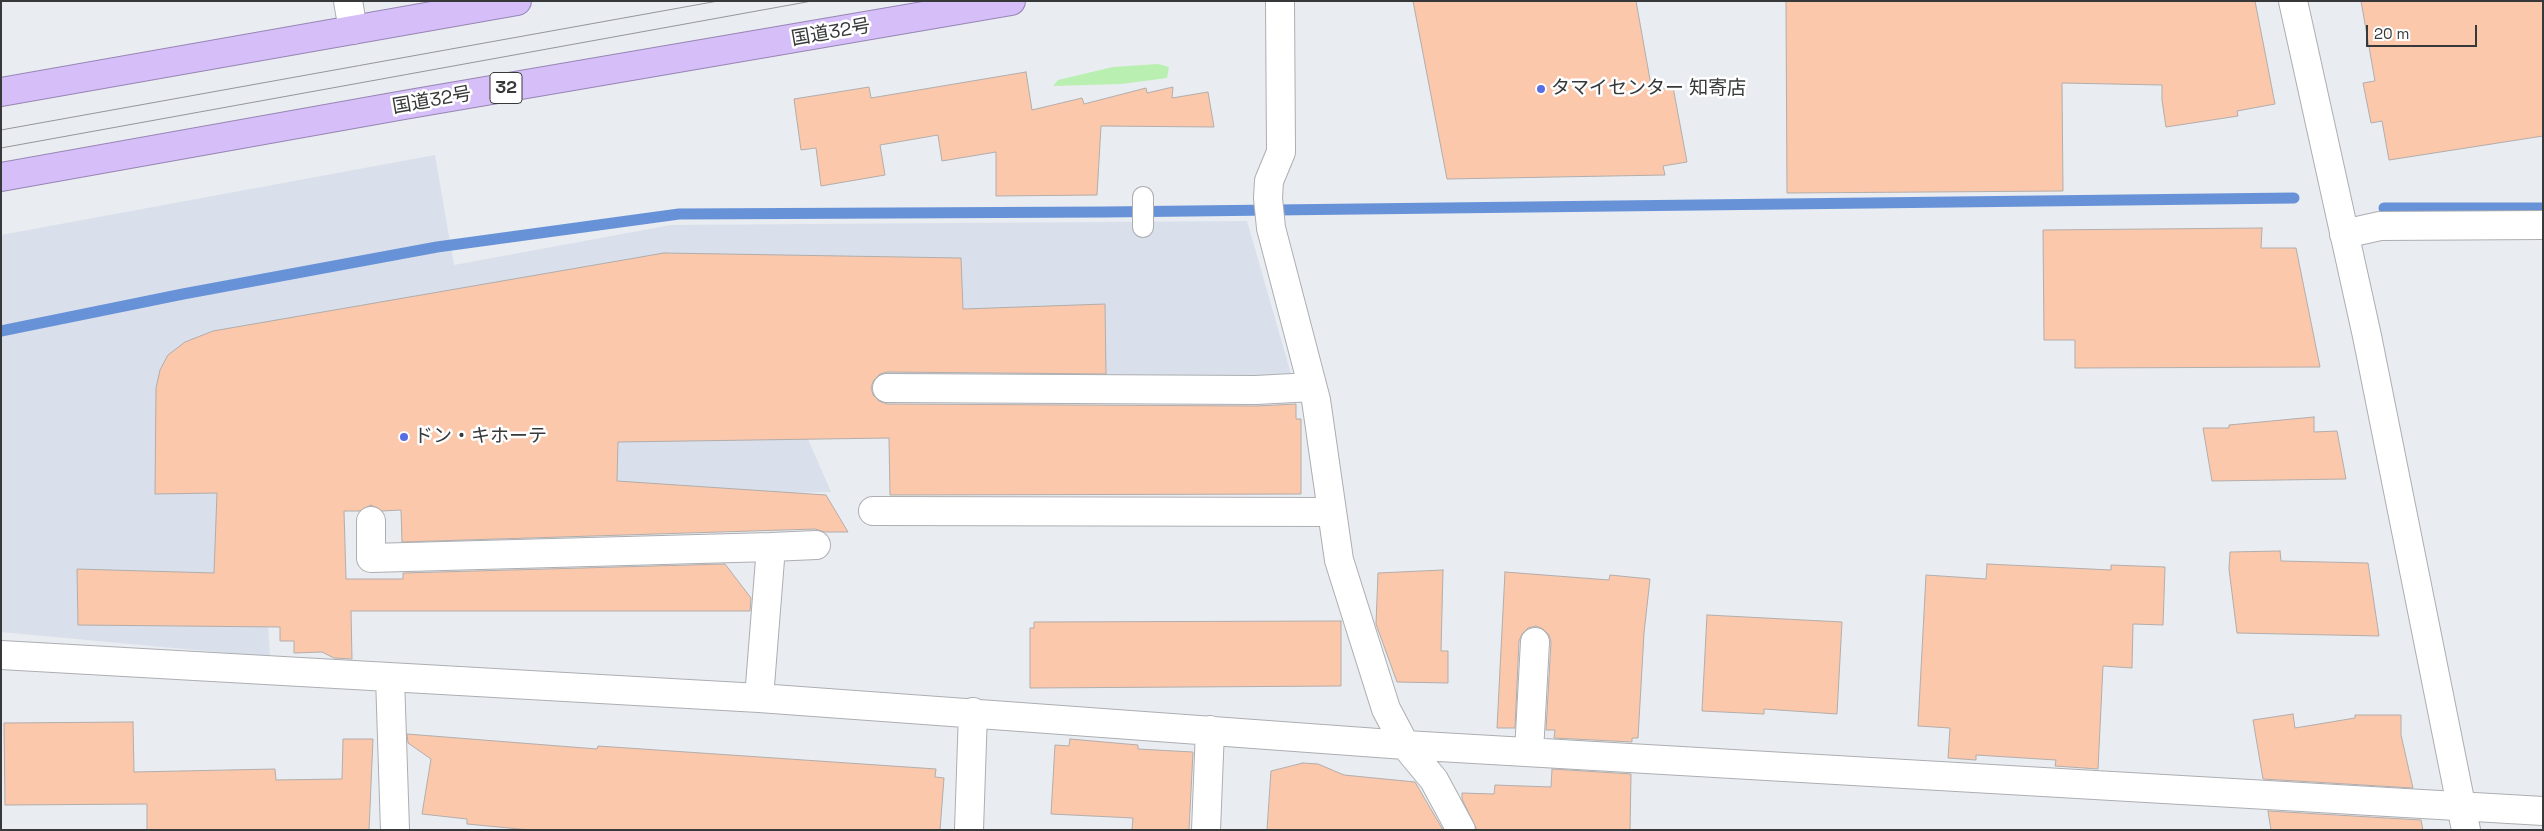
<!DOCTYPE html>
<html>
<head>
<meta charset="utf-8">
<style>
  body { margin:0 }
  #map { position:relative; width:2544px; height:831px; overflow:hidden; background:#e9ecf0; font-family:"Space Grotesk",sans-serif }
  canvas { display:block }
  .frame { position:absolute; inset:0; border:2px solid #373839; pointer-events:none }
  .scale { position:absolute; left:2366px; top:25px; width:111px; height:22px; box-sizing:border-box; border:2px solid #373839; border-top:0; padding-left:6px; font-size:15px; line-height:18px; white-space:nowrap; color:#373839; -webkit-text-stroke:4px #fff; paint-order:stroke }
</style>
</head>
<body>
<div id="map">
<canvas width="2544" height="831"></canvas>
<div class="frame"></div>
<div class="scale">20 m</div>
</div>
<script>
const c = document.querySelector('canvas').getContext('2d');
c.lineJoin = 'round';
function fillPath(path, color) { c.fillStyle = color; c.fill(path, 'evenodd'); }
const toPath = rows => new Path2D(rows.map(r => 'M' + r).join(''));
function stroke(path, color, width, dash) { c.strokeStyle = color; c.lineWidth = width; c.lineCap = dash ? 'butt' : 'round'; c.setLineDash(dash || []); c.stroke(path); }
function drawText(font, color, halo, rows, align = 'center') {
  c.font = font + ' "Space Grotesk","Noto Sans JP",sans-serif'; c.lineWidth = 5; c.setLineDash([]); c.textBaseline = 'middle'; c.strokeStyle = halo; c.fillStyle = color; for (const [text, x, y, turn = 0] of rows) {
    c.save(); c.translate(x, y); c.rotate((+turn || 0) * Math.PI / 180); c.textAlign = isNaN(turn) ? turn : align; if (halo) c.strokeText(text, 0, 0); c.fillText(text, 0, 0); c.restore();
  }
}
const built = toPath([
  [435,155,454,265,671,225,1247,221,1293,381,782,379,831,492,261,501,270,657,1,632,1,235]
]);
const green = toPath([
  [1158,64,1169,67,1167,78,1121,84,1053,86,1058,80,1113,67]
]);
const stream = toPath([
  [2384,208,2543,208],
  [1,331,183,294,437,247,679,214,1105,212,2294,198]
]);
const building = toPath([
  [1413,1,1636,1,1652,91,1673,87,1687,162,1663,166,1665,175,1447,179,1413,1],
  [1786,1,2255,1,2275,104,2237,111,2238,116,2166,127,2162,100,2162,85,2062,83,2063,191,1787,193,1786,1],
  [2361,1,2543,1,2543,136,2389,160,2382,121,2371,123,2363,83,2375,81,2361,1],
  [1026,72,1032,110,1082,98,1084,104,1146,88,1147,93,1173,87,1172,98,1208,92,1214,127,1101,126,1097,195,996,196,996,152,942,161,938,135,880,145,885,175,821,186,816,148,801,150,794,99,869,87,871,98,1026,72],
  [2262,228,2261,248,2296,248,2320,367,2075,368,2075,340,2044,340,2043,230,2262,228],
  [664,253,961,258,963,309,1105,304,1106,374,887,372,880,374,874,380,871,387,873,395,879,401,887,404,1256,406,1296,404,1296,419,1301,419,1301,494,890,495,889,438,618,442,617,481,826,495,848,532,825,532,815,529,402,542,401,510,382,511,371,505,360,511,344,511,346,579,403,579,403,573,725,564,751,598,750,611,351,611,352,659,334,658,322,652,294,653,294,641,280,641,280,627,78,625,77,569,214,573,217,493,155,494,156,388,160,370,168,355,185,342,213,331,664,253],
  [2314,417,2314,432,2337,431,2346,479,2212,481,2203,428,2229,428,2229,425,2314,417],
  [2280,551,2281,561,2368,563,2379,636,2237,633,2229,569,2230,552,2280,551],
  [1987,564,2111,570,2111,565,2165,567,2163,625,2133,624,2132,668,2103,666,2098,769,2055,766,2056,760,1976,755,1976,760,1948,758,1950,728,1918,726,1926,575,1986,579,1987,564],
  [1443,570,1441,651,1448,651,1448,683,1397,682,1376,624,1378,573,1443,570],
  [1505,572,1609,580,1610,575,1650,579,1644,633,1638,738,1632,738,1632,742,1554,738,1555,730,1546,730,1551,642,1549,635,1543,629,1536,626,1528,628,1522,634,1519,641,1515,728,1497,728,1505,572],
  [1707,615,1842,622,1837,714,1764,709,1764,714,1702,711,1707,615],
  [1341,621,1341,686,1030,688,1030,628,1034,628,1034,622,1341,621],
  [2293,714,2295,728,2355,718,2355,715,2401,715,2401,735,2413,788,2263,779,2253,720,2293,714],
  [133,722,134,772,275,769,276,780,342,779,343,739,373,739,369,830,147,830,147,804,5,805,4,723,133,722],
  [407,734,597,749,598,746,936,769,935,777,944,778,940,830,530,830,467,824,467,819,422,814,431,759,408,743,407,734],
  [1070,739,1138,745,1138,749,1193,752,1189,830,1132,830,1133,818,1051,814,1055,745,1069,746,1070,739],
  [1303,763,1318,764,1344,775,1415,782,1443,830,1267,830,1271,771,1303,763],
  [1552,769,1631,774,1630,830,1477,830,1462,799,1462,793,1494,794,1495,785,1551,787,1552,769],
  [2268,811,2421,820,2423,830,2271,830,2268,811]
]);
const service = toPath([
  [1143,227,1143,197]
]);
const minor = toPath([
  [348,1,353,30],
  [1280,1,1281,152,1269,181,1268,198,1271,228,1316,400,1339,560,1386,709,1405,745,1434,780,1461,830],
  [2344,234,2380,226,2543,225],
  [887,388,1256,390,1312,387],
  [873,511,1332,512],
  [371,521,371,558,771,547,759,698],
  [771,547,816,545],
  [1,655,759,698,1405,745,2543,811],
  [390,677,395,830],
  [1529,752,1535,642],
  [969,830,973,712],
  [1206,830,1210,730]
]);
const tertiary = toPath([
  [2293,1,2367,336,2466,830]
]);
const trunk = toPath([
  [1,92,517,1],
  [1,177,404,105,1011,1]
]);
const tram = toPath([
  [1,130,718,1],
  [1,148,812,1]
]);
const markers = [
  [1541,89,5,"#576ee4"],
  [404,437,5,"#576ee4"]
];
const shields = [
  [506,88,32]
];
const shieldNames = [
  ["32",506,88]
];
const streetNames = [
  ["国道32号",831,33,-10],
  ["国道32号",432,101,-10]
];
const poiNames = [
  ["タマイセンター 知寄店",1551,89],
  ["ドン・キホーテ",414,437]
];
fillPath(built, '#d9e0eb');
fillPath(green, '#b9f0b1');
stroke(stream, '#6892d8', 11);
fillPath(building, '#fbc8ac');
stroke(building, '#b2adab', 1);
stroke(service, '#acaeb2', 22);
stroke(minor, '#acaeb2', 30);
stroke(tertiary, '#acaeb2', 30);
stroke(trunk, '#9785b4', 30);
stroke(service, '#fff', 20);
stroke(minor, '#fff', 28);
stroke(tertiary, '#fff', 28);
stroke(trunk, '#d6bff8', 28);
stroke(tram, '#949699', 1);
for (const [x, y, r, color] of markers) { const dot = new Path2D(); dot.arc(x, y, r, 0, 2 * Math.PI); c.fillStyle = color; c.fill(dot); stroke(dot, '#fff', 2); }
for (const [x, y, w] of shields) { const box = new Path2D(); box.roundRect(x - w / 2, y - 15.5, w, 31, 4); c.fillStyle = '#fff'; c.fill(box); stroke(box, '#373839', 1); }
drawText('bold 18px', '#373839', null, shieldNames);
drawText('19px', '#373839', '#fff', streetNames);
drawText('19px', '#373839', '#fff', poiNames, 'left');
</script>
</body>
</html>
